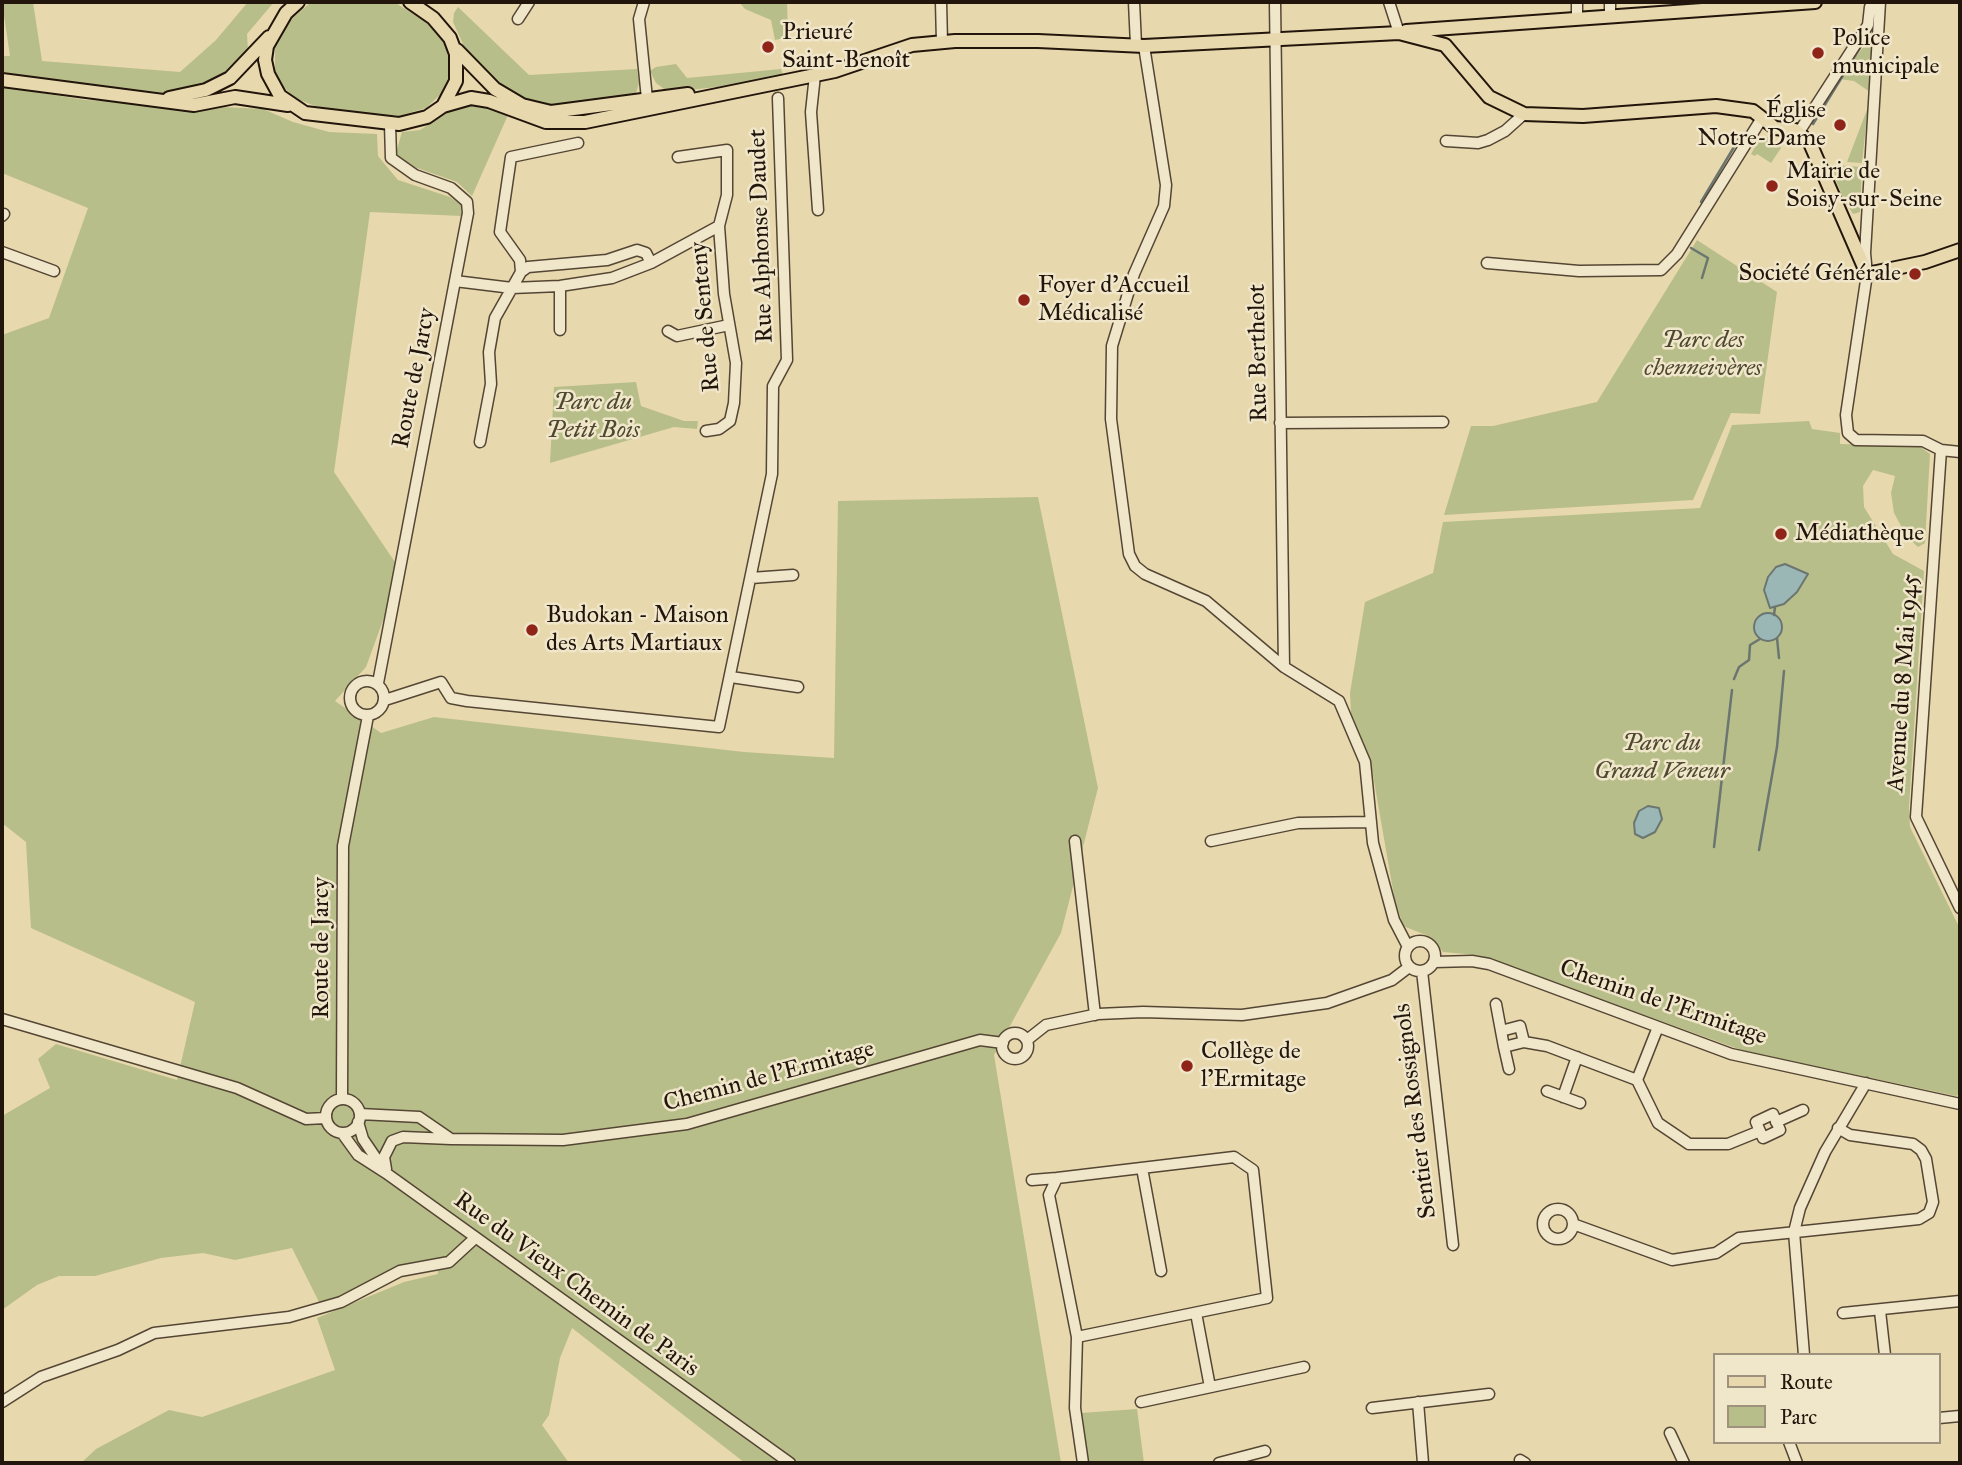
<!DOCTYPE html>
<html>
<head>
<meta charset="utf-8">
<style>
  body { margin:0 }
  #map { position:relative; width:1962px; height:1465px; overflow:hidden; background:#e8d8ad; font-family:"IM FELL Great Primer",serif }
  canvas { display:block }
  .frame { position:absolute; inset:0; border:4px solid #22150b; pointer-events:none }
  .legend { position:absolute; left:1713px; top:1353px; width:228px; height:91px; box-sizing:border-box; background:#f0e6ca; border:2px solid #9e927e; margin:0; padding:9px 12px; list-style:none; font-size:21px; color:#22150b }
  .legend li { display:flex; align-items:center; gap:14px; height:35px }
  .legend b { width:35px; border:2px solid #9e927e }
</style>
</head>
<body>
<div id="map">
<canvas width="1962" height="1465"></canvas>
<div class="frame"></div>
<ul class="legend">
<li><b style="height:9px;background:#e8d8ad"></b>Route</li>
<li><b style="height:19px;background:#b8be89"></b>Parc</li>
</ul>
</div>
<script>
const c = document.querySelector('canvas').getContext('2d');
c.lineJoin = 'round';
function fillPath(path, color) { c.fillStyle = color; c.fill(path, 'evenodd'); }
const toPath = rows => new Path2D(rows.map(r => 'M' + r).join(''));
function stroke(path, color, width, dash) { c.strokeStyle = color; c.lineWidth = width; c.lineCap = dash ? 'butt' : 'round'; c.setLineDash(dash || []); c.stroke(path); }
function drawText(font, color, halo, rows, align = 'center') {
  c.font = font + ' "IM FELL Great Primer",serif'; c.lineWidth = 5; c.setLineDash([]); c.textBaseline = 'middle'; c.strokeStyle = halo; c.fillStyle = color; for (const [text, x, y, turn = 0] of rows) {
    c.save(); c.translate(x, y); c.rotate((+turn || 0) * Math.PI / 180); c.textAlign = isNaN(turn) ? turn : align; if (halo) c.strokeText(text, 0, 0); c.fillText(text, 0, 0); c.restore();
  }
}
const green = toPath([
  [2,2,33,2,42,61,180,72,216,40,248,2,274,2,247,34,248,52,216,84,162,96,2,72,2,56,10,56],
  [311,2,394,2,423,20,441,37,447,48,450,73,442,93,426,108,399,116,323,109,294,98,280,83,275,71,275,47,286,24],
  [739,2,787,2,788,37,775,40,771,20,745,9],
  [458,7,529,75,637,69,639,83,636,93,630,100,552,112,498,89,467,53,453,22,454,13],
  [1871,37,1873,39,1870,92,1854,81,1839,79],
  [676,64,687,78,781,69,783,75,728,86,668,92,656,83,650,71,656,67],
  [2,87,86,100,263,109,293,122,329,132,377,134,378,156,398,180,450,197,461,205,462,216,370,212,334,472,401,571,366,667,335,701,381,733,434,717,744,752,834,758,838,501,1038,497,1098,788,1061,933,994,1055,1061,1463,745,1463,572,1328,560,1358,549,1415,542,1425,569,1463,81,1463,96,1449,169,1410,202,1417,335,1370,317,1318,404,1282,438,1274,437,1265,386,1278,322,1308,292,1248,235,1260,203,1253,161,1258,95,1276,59,1276,37,1285,2,1310,2,1116,50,1088,38,1059,56,1044,177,1080,195,1002,31,928,26,842,2,823,2,335,49,318,88,208,2,173],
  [472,103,487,105,508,115,472,196,457,182,403,163,396,153,402,132,420,130,459,105],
  [1868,107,1862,163,1847,162],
  [1761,137,1769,137,1781,148,1771,163,1757,154,1755,156,1751,154],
  [1835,165,1862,167,1860,212,1853,214,1843,198,1830,166],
  [1697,240,1777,292,1760,414,1731,413,1693,500,1444,515,1471,426,1493,426,1597,402],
  [636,382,641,406,684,421,698,421,697,429,674,427,550,463,554,387],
  [1809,421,1812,429,1840,433,1840,444,1919,446,1930,454,1925,543,1918,547,1907,537,1894,513,1891,493,1895,476,1873,470,1863,486,1864,507,1893,554,1924,571,1909,807,1910,827,1960,929,1960,1093,1956,1096,1744,1051,1478,955,1443,952,1431,937,1403,926,1394,896,1370,758,1351,714,1350,693,1365,602,1433,573,1443,522,1700,508,1732,425],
  [1137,1409,1144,1463,1088,1463,1081,1413]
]);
const water = toPath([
  [1785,564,1808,574,1797,592,1784,604,1770,608,1764,590,1768,577,1776,567,1785,564],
  '1754 627a14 14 0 1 1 28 0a14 14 0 1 1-28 0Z',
  [1648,806,1659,808,1662,819,1655,832,1643,838,1635,834,1634,823,1639,811,1648,806]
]);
const stream = toPath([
  [1813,124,1863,43],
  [1701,202,1740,137],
  [1691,248,1708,258,1702,278],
  [1774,615,1775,607],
  [1777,638,1779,658],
  [1734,679,1739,667,1749,660,1750,645,1760,639],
  [1714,847,1732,690],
  [1759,850,1777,747,1784,671]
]);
const minor = toPath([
  [644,2,639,19,647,99],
  [941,2,942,42],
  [1134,2,1136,45],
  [1275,2,1284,667],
  [1389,2,1399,33],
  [1577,2,1577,18],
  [1610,2,1610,17],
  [1880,2,1865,253,1867,274,1846,415,1848,433,1856,440,1923,441,1941,450,1960,452],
  [518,19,529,2],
  [1144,46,1166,185,1164,206,1134,274,1112,346,1111,419,1129,554,1135,566,1145,574,1206,601,1284,667,1339,701,1365,762,1373,843,1394,920,1408,947],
  [815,75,811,112,818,210],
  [1799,132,1868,25,1870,7,1874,2],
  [1446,141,1478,143,1488,140,1505,131,1524,114],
  [678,157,727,150,727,195,719,226,724,294,736,363,734,403,730,421,719,429,706,431],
  [2,216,4,214],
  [2,252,54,271],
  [1487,263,1579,271,1661,270,1677,254,1762,118],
  [521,272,528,267,607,260,637,250,646,253,651,263],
  [455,281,512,288,560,286,612,278,651,263,719,226],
  [560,330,560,286],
  [668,331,677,336,729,325],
  [1280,423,1443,422],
  [480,442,491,384,489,352,495,318,521,272,520,260,500,232,511,157,578,143],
  [1941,450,1916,817,1960,908],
  [751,578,793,575],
  [731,677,798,687],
  '350 698a17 17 0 1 1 34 0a17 17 0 1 1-34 0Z',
  [378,683,468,213,467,202,451,188,415,175,391,158,390,124],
  [385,700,441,682,451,698,467,701,719,727,772,474,773,386,787,360,778,98],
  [1075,841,1095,1015],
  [1211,841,1298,823,1369,822],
  '1405 956a15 15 0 1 1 30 0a15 15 0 1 1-30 0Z',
  [1435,962,1472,961,1489,964,1731,1054,1960,1104],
  [1422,971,1453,1245],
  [1496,1004,1504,1047,1524,1042,1520,1026,1501,1031],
  [2,1019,237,1088,306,1119,326,1118],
  '1002 1046a13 13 0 1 1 26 0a13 13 0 1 1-26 0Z',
  [1027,1040,1046,1025,1098,1014,1143,1012,1242,1015,1327,1003,1392,980,1409,967],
  [1524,1042,1547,1046,1637,1080,1658,1123,1689,1144,1728,1144,1760,1131],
  [1504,1047,1509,1069],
  [1637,1080,1658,1027],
  [1547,1091,1580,1103],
  [1563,1097,1577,1057],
  [342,1099,343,846,368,716],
  '326 1116a17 17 0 1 1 34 0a17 17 0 1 1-34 0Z',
  [360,1114,419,1117,451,1139,563,1140,687,1124,980,1040,1003,1043],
  [1773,1114,1780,1130,1763,1138,1756,1122,1773,1114],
  [358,1122,363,1139,386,1173,790,1463],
  [1776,1122,1803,1110],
  [342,1133,358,1155,386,1173],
  [1142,1168,1161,1271],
  [386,1169,384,1157,392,1141,403,1137,451,1139],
  [1032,1180,1057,1178],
  '1543 1224a15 15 0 1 1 30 0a15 15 0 1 1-30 0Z',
  [1573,1224,1672,1260,1716,1253,1739,1238,1919,1219,1929,1213,1933,1202,1926,1159,1921,1150,1913,1144,1850,1135,1838,1128],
  [1880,1311,1885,1355],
  [1196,1313,1210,1387],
  [1843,1313,1960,1301],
  [1077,1337,1267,1298,1253,1170,1234,1157,1057,1178,1049,1195,1077,1337,1075,1408,1083,1463],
  [1804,1355,1794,1232,1800,1208,1825,1152,1866,1083],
  [2,1402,41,1377,118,1350,154,1333,289,1317,341,1302,400,1271,449,1262,474,1239],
  [1141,1402,1304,1367],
  [1418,1402,1423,1463],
  [1372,1408,1489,1394],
  [1939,1418,1960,1416],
  [1670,1433,1684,1463],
  [1789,1442,1797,1463],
  [1520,1460,1525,1463],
  [1219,1463,1265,1451]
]);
const major = toPath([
  [298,2,286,13,267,46,265,60,268,74,280,96,305,113,399,124,427,117,443,106,456,81,456,54,450,38,433,18,410,2],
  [1406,31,1815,2],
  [457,50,495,89,522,105,551,112,688,94],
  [2,80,194,105,235,97,288,105],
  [169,98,206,90,230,78,269,37],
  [443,106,471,98,489,101,546,122,585,122,835,71,912,45,955,41,1038,41,1144,46,1399,33,1445,45,1489,97,1524,114,1583,116,1716,106,1753,111,1775,128,1795,130,1810,143,1867,274,1925,262,1960,250]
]);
const markers = [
  [768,47,7,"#8f2418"],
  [1818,53,7,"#8f2418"],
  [1840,125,7,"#8f2418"],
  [1772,186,7,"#8f2418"],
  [1915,274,7,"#8f2418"],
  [1024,300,7,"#8f2418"],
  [1781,534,7,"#8f2418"],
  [532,630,7,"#8f2418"],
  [1187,1066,7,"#8f2418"]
];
const poiNames = [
  ["Prieuré",782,33],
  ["Saint-Benoît",782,61],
  ["Police",1832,39],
  ["municipale",1832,67],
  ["Église",1826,111,"right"],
  ["Notre-Dame",1826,139,"right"],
  ["Mairie de",1786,172],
  ["Soisy-sur-Seine",1786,200],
  ["Société Générale",1901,274,"right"],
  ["Foyer d’Accueil",1038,286],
  ["Médicalisé",1038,314],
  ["Médiathèque",1795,534],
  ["Budokan - Maison",546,616],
  ["des Arts Martiaux",546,644],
  ["Collège de",1201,1052],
  ["l'Ermitage",1201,1080]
];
const streetNames = [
  ["Rue Alphonse Daudet",762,236,-92],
  ["Rue de Senteny",706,317,-95],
  ["Rue Berthelot",1259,353,-91],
  ["Route de Jarcy",415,378,-79],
  ["Avenue du 8 Mai 1945",1904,683,-86],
  ["Route de Jarcy",322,948,-90],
  ["Chemin de l'Ermitage",1663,1003,19],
  ["Chemin de l'Ermitage",769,1077,-15],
  ["Sentier des Rossignols",1416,1111,-97],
  ["Rue du Vieux Chemin de Paris",576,1285,36]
];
const parkNames = [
  ["Parc des",1703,341],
  ["chenneivères",1703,369],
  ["Parc du",593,403],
  ["Petit Bois",593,431],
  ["Parc du",1662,744],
  ["Grand Veneur",1662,772]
];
fillPath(green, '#b8be89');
fillPath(water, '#9bb7b5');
stroke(water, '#6b7671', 2);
stroke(stream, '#6b7671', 2.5);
stroke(minor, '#544634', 13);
stroke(major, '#22150b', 16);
stroke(minor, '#f0e6ca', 10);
stroke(major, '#e8d8ad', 12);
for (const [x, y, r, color] of markers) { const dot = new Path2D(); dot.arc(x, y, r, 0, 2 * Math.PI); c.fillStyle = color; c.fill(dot); stroke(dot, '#f0e6ca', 2.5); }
drawText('24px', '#22150b', '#f0e6ca', poiNames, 'left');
drawText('24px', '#22150b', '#f0e6ca', streetNames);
drawText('italic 24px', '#4f4831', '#f0e6ca', parkNames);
</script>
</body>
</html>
